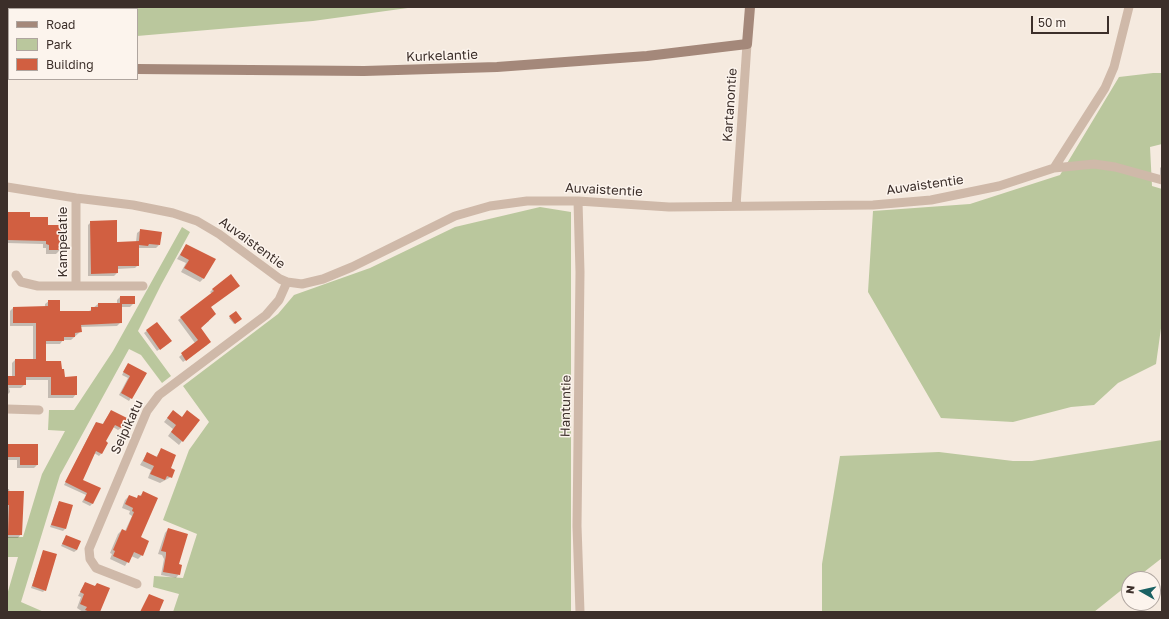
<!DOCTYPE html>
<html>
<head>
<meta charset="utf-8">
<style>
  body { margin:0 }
  #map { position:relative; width:1169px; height:619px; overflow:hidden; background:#f5eadf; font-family:"Golos Text",sans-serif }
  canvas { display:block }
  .frame { position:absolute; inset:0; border:8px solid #3c2f2a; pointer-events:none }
  .legend { position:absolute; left:8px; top:8px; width:130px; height:72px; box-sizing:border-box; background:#fcf4ed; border:1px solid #afa59f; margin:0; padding:5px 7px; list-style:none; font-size:12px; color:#3c2f2a }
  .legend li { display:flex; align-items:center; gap:8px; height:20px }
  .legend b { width:20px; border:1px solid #afa59f }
  .north { position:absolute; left:1121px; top:571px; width:40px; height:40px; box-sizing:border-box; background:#fcf4ed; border:1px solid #afa59f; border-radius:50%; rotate:278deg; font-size:11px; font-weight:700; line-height:16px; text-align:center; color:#3c2f2a }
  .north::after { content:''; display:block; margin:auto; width:14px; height:18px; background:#1a6163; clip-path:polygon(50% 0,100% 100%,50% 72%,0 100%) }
  .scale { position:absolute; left:1031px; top:16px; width:78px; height:18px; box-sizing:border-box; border:2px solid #3c2f2a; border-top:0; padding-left:5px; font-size:12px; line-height:14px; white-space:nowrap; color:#3c2f2a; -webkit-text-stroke:3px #fcf4ed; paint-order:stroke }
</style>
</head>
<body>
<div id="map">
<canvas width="1169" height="619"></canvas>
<div class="frame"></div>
<ul class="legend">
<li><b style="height:5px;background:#a4887a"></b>Road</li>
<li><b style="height:11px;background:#bac79d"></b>Park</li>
<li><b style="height:11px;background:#d15f41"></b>Building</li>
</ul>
<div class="north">N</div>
<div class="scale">50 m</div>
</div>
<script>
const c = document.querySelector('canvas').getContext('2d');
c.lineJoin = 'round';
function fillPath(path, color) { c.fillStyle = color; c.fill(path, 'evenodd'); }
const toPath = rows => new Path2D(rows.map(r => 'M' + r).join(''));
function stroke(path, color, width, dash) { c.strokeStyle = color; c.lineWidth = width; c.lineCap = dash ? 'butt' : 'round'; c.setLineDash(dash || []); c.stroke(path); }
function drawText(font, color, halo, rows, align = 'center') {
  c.font = font + ' "Golos Text",sans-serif'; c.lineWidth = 3; c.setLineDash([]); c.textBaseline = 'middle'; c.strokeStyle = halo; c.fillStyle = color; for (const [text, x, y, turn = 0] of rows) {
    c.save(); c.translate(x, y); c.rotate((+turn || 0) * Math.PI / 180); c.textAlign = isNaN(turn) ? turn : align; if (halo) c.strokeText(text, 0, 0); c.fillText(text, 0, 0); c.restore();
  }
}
const green = toPath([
  [7,7,415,7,313,21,137,36,137,9,9,9,9,42,7,42],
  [1153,73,1162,73,1162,144,1150,147,1152,186,1162,189,1162,321,1156,364,1118,383,1094,405,1071,407,1013,422,941,418,868,292,873,211,970,204,1060,175,1119,77],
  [540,207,571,212,571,612,173,612,179,594,153,587,154,576,183,578,197,534,163,520,189,450,209,422,183,386,278,314,294,295,370,268,455,227],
  [182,227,190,232,161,285,138,331,171,376,162,383,141,355,129,349,60,475,21,602,44,612,7,612,7,595,18,557,7,557,7,537,23,537,42,474,65,431,48,430,49,410,74,410,113,351],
  [1162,440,1162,558,1135,579,1129,579,1129,584,1094,612,822,612,822,564,840,456,939,452,1013,461,1032,461]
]);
const shadow = toPath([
  [1162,166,1162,176,1160,176,1160,168],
  [7,213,29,218,47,226,60,226,60,250,56,254,46,254,46,248,43,248,43,244,7,243],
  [91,222,116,243,136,242,137,233,141,230,159,245,156,248,138,248,138,265,135,268,117,269,117,273,114,276,88,276,88,225],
  [186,245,203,279,200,282,181,272,186,263,177,259],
  [231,275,210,308,209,321,200,328,207,345,183,362,179,357,195,343,178,320,212,294,210,292,213,289],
  [120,297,134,303,130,307,121,307,121,322,117,326,80,327,80,332,71,340,63,340,60,344,45,344,45,362,64,378,76,394,73,398,48,398,48,380,25,380,25,384,21,388,9,388,10,392,7,395,7,377,12,377,12,363,15,360,33,360,33,326,10,326,10,311,13,308,45,307,45,304,49,301,59,312,88,312,98,304,117,304,117,300],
  [236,312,240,319,234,324,229,318],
  [157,323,168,343,157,351,144,333],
  [126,367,145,374,129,401,119,395,128,378,122,375],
  [111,411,121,428,118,430,113,427,105,442,107,443,101,454,99,456,94,453,81,480,93,503,90,506,82,502,86,495,64,485,94,426,96,423,102,425],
  [173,411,182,441,179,445,168,436,173,429,164,422],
  [7,445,37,445,37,465,34,468,17,468,17,460,7,460],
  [161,450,169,468,171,477,160,483,148,478,151,470,140,465,147,453,156,457],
  [7,489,9,489,21,534,18,538,7,538],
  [143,493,140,538,142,555,138,559,131,556,125,566,110,559,112,554,110,553,118,534,122,530,125,531,132,516,129,514,130,511,122,508,125,500,129,496,136,499],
  [59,502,65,529,63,531,50,527],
  [168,529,179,574,176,578,161,575,164,559,162,555,158,554,165,533],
  [66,536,77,550,74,552,61,546],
  [44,551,45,590,43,592,31,588],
  [85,583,94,587,97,584,99,612,83,612,77,608,81,597,78,596]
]);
const building = toPath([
  [7,212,30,212,30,217,48,217,48,225,61,225,61,250,49,250,49,245,46,244,46,241,7,240],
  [117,220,117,242,139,241,140,229,162,232,160,245,149,244,148,246,139,245,139,266,118,266,118,273,91,274,90,221],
  [186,244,216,259,204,279,184,268,189,260,180,255],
  [231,274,240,286,211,307,216,314,201,328,211,342,186,361,181,353,198,340,180,317,214,291,212,289],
  [120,296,135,296,135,304,122,304,122,323,81,325,82,332,75,333,75,337,64,337,64,341,46,341,46,361,61,361,62,369,64,369,65,377,77,376,77,395,51,395,51,377,26,377,26,385,7,385,7,376,15,376,15,359,36,359,36,323,13,323,13,307,48,306,48,300,60,300,60,311,91,311,91,307,98,307,98,303,120,303],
  [236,311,242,319,235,324,229,316],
  [157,322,172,341,160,350,146,330],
  [128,363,147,373,132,399,121,393,130,376,123,372],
  [111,410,127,418,121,428,115,425,106,441,108,443,102,454,96,451,83,480,101,488,93,504,84,500,87,493,65,482,96,422,103,424],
  [173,410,182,417,187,410,200,420,183,442,171,432,176,425,167,418],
  [8,444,38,444,38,465,20,465,20,457,8,457],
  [161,448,176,455,171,468,175,470,172,478,167,476,165,480,150,474,154,466,143,461,147,452,157,457],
  [7,491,24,491,22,535,8,535,9,505,7,505],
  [143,491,158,498,141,537,149,541,143,556,134,552,129,563,113,556,115,551,113,550,122,529,126,531,134,512,132,511,133,508,125,504,129,495,137,498,138,495,141,496],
  [59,501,73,505,66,529,51,525],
  [168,528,188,534,179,564,182,565,180,575,163,572,166,555,166,552,161,551],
  [66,535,81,541,77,550,62,544],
  [43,550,57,554,46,591,32,586],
  [85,582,95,586,97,583,110,588,100,612,90,612,85,610,87,607,80,604,84,594,80,592],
  [149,594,164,600,159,612,140,612]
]);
const street = toPath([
  [1054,168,1105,88,1114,67,1129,7],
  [7,187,76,198,133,205,173,213,197,221,219,234,280,279,287,282,302,284,323,279,352,267,455,216,490,206,527,201,578,201,669,207,873,205,931,200,999,186,1054,168,1094,164,1115,167,1162,180],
  [76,198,76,286],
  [578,201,580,272,577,526,580,612],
  [736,206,747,44],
  [16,275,21,282,38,286,143,286],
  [7,409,39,410],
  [137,584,96,568,90,559,89,549,147,411,159,395,266,315,279,300,287,282]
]);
const secondary = toPath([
  [137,69,364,71,497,67,647,56,747,44,750,7],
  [7,71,9,71]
]);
const streetNames = [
  ["Kurkelantie",442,56,-2],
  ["Kartanontie",730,105,-86],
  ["Auvaistentie",925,185,-8],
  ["Auvaistentie",604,190,3],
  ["Kampelatie",63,242,-90],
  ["Auvaistentie",252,243,36],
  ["Hantuntie",566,406,-89],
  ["Seipikatu",127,427,-65]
];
fillPath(green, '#bac79d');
fillPath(shadow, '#0003');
fillPath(building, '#d15f41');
stroke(street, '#cfb9a9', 9);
stroke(secondary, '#a4887a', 10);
drawText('13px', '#3c2f2a', '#fcf4ed', streetNames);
</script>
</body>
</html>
